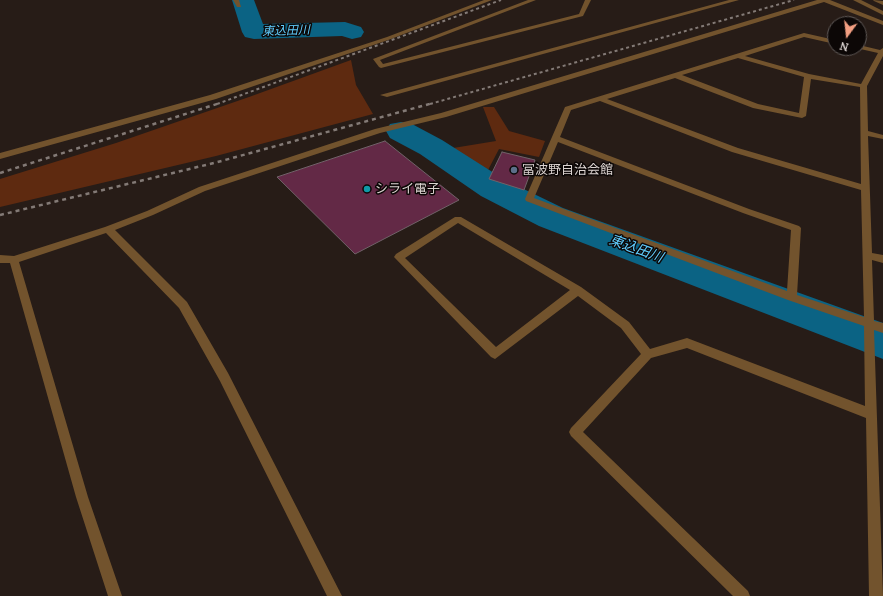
<!DOCTYPE html>
<html>
<head>
<meta charset="utf-8">
<style>
  body { margin:0 }
  #map { position:relative; width:883px; height:596px; overflow:hidden; background:#271c17; font-family:Lora,serif }
  canvas { display:block }
  .north { position:absolute; left:827px; top:16px; width:40px; height:40px; box-sizing:border-box; background:#0c0706; border:1px solid #5f5957; border-radius:50%; rotate:195deg; font-size:11px; font-weight:700; line-height:16px; text-align:center; color:#dbd3d0 }
  .north::after { content:''; display:block; margin:auto; width:14px; height:18px; background:#f39f82; clip-path:polygon(50% 0,100% 100%,50% 72%,0 100%) }
</style>
</head>
<body>
<div id="map">
<canvas width="883" height="596"></canvas>
<div class="north">N</div>
</div>
<script>
const c = document.querySelector('canvas').getContext('2d');
c.lineJoin = 'round';
function fillPath(path, color) { c.fillStyle = color; c.fill(path, 'evenodd'); }
const toPath = rows => new Path2D(rows.map(r => 'M' + r).join(''));
function stroke(path, color, width, dash) { c.strokeStyle = color; c.lineWidth = width; c.lineCap = dash ? 'butt' : 'round'; c.setLineDash(dash || []); c.stroke(path); }
function drawText(font, color, halo, rows, align = 'center') {
  c.font = font + ' Lora,"Noto Sans JP",serif'; c.lineWidth = 3; c.setLineDash([]); c.textBaseline = 'middle'; c.strokeStyle = halo; c.fillStyle = color; for (const [text, x, y, turn = 0] of rows) {
    c.save(); c.translate(x, y); c.rotate((+turn || 0) * Math.PI / 180); c.textAlign = isNaN(turn) ? turn : align; if (halo) c.strokeText(text, 0, 0); c.fillText(text, 0, 0); c.restore();
  }
}
const green = toPath([
  [351,60,356,85,373,114,216,156,0,207,0,179,116,143,249,97],
  [483,107,494,107,509,131,545,141,539,157,499,149,487,172,447,149,496,141]
]);
const river = toPath([
  [232,0,254,0,263,24,345,22,361,27,364,32,361,37,352,39,342,36,254,39,245,37,242,32,232,0],
  [401,122,412,124,442,140,505,180,563,208,883,323,883,359,539,226,481,196,420,154,390,138,386,131,390,124,401,122]
]);
const building = toPath([
  [385,141,459,200,355,254,277,177,385,141],
  [502,152,535,160,524,190,489,179,502,152]
]);
const minor = toPath([
  [233,0,239,0,241,7,237,7,233,0],
  [484,0,492,0,391,39,216,99,0,159,0,153,210,95,387,37,484,0],
  [528,0,536,0,380,60,383,64,579,14,585,0,591,0,583,16,381,68,379,67,373,59,528,0],
  [729,0,739,0,387,97,380,95,729,0],
  [817,0,830,0,883,21,883,25,824,2,446,117,380,133,205,191,153,215,115,230,187,302,228,373,342,596,327,596,220,381,179,308,106,233,19,262,88,497,122,596,108,596,76,497,10,263,0,263,0,255,14,256,105,227,147,211,199,187,375,129,441,113,817,0],
  [853,0,861,0,883,11,883,15,853,0],
  [873,0,883,1,883,5,874,1,873,0],
  [804,33,835,40,835,44,804,37,745,56,809,74,861,84,878,53,856,48,859,48,859,45,880,50,883,48,883,56,867,86,868,131,883,135,883,139,868,136,872,253,883,255,883,263,872,260,874,321,883,323,883,333,874,330,883,596,869,596,866,418,687,348,651,358,583,432,748,591,750,596,733,596,571,436,569,432,571,428,641,354,621,328,578,296,495,359,491,357,394,257,396,254,455,217,461,217,581,287,629,322,650,349,687,338,865,406,864,326,788,300,526,201,525,199,565,107,804,33],
  [738,58,804,77,799,113,758,104,682,75,738,58],
  [675,78,753,108,802,118,806,116,811,79,860,87,861,184,738,148,607,99,675,78],
  [600,101,732,152,861,190,864,317,797,295,801,228,799,226,749,209,560,137,571,110,600,101],
  [558,142,743,213,791,230,787,291,534,198,558,142],
  [458,223,570,290,496,347,405,258,458,223]
]);
const railFar1 = toPath([
  [217,104,501,0],
  [430,104,794,0]
]);
const rail = toPath([
  [0,173,220,103],
  [0,215,214,163,433,103]
]);
const markers = [
  [514,170,4,"#5c6f8a"],
  [367,189,4,"#0f9aa8"]
];
const farWaternames = [
  ["東込田川",286,31,-2]
];
const poiNames = [
  ["冨波野自治会館",522,170],
  ["シライ電子",375,189]
];
const waterNames = [
  ["東込田川",636,249,20]
];
fillPath(green, '#5e2a10');
fillPath(river, '#0b6384');
fillPath(building, '#632946');
stroke(building, '#706268', 1);
fillPath(minor, '#72532d');
stroke(railFar1, '#837a76', 2, [3, 3]);
stroke(rail, '#837a76', 2.5, [4, 4]);
for (const [x, y, r, color] of markers) { const dot = new Path2D(); dot.arc(x, y, r, 0, 2 * Math.PI); c.fillStyle = color; c.fill(dot); stroke(dot, '#0c0706', 1.5); }
drawText('italic 12px', '#60ccfd', '#0c0706', farWaternames);
drawText('13px', '#dbd3d0', '#0c0706', poiNames, 'left');
drawText('italic 14px', '#60ccfd', '#0c0706', waterNames);
</script>
</body>
</html>
